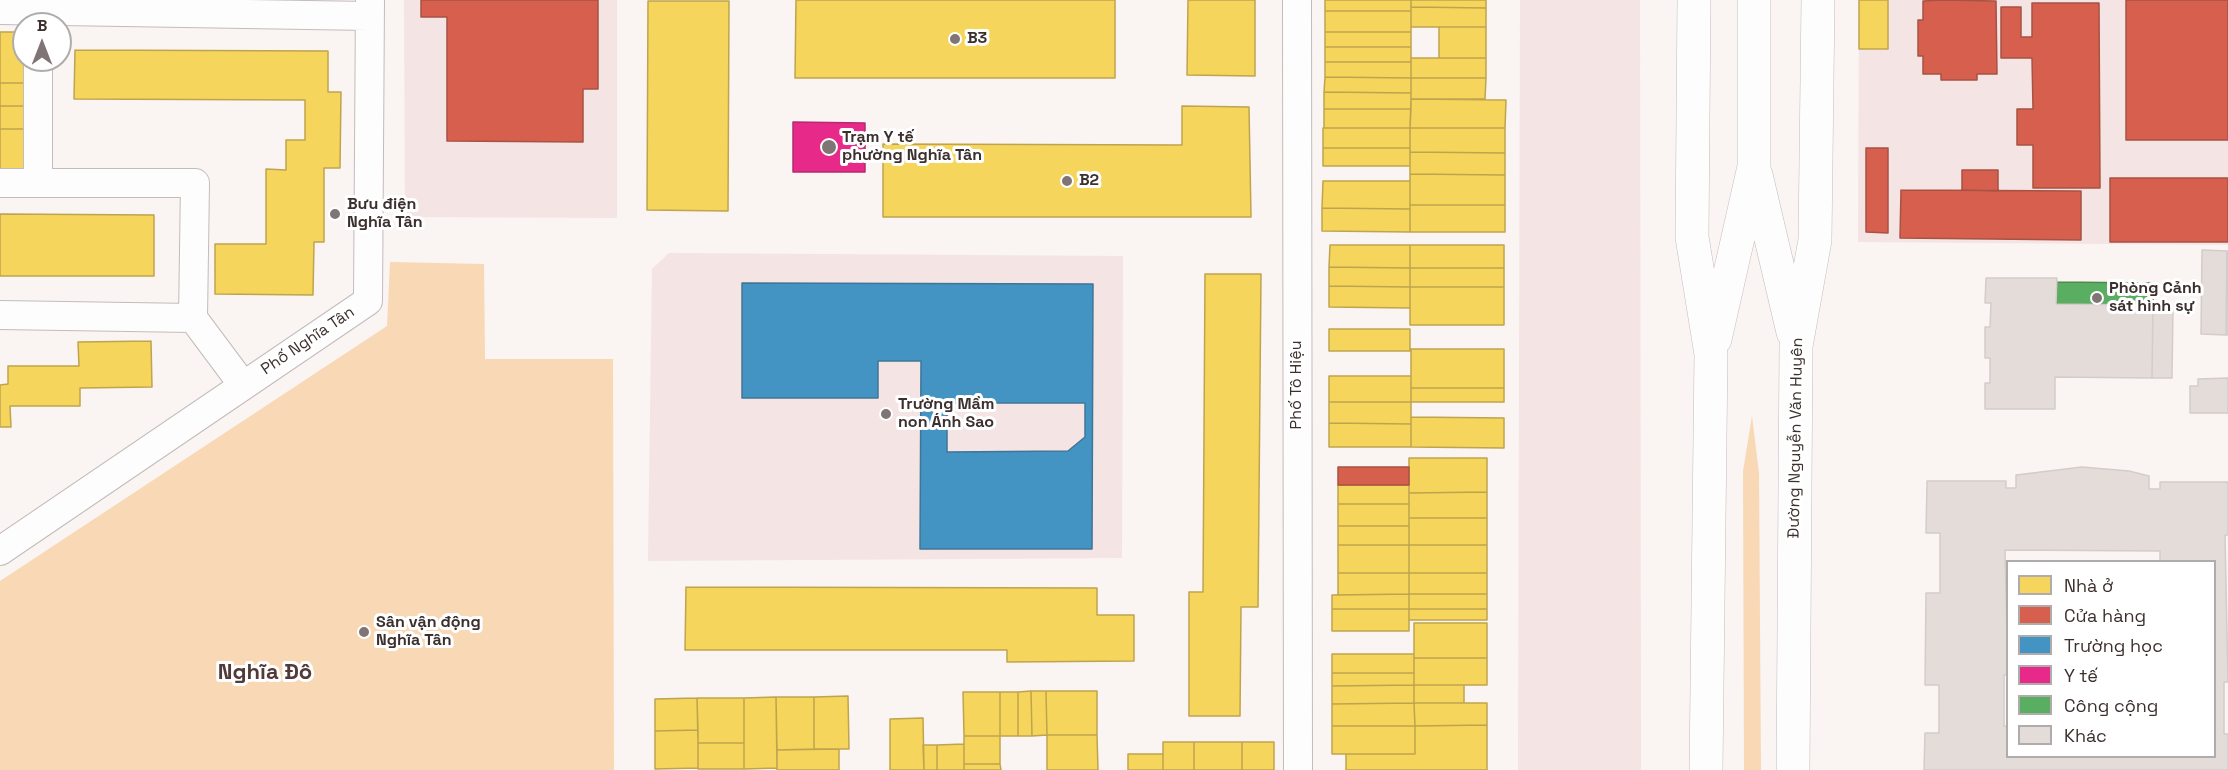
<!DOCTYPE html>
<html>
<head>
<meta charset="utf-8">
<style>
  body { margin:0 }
  #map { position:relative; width:2228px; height:770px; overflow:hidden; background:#faf4f3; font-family:"Space Grotesk",sans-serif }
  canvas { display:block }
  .legend { position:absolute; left:2006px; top:560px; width:210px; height:198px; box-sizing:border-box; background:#fff; border:2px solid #b1acac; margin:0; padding:8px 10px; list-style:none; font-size:18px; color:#3c302f }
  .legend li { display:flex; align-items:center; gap:12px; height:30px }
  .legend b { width:30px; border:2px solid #b1acac }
  .north { position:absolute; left:12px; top:12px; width:60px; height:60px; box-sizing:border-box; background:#fff; border:2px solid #b1acac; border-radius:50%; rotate:0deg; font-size:16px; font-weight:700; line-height:24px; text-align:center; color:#3c302f }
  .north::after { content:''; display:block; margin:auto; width:21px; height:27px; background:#7e7574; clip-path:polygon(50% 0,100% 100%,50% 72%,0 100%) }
</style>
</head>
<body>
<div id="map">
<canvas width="2228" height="770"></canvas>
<ul class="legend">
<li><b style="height:16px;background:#f6d55c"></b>Nhà ở</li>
<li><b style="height:16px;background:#d6604d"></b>Cửa hàng</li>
<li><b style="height:16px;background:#4393c3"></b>Trường học</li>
<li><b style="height:16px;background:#e7298a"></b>Y tế</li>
<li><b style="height:16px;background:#5aae61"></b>Công cộng</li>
<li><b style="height:16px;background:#e3dcd9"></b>Khác</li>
</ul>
<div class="north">B</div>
</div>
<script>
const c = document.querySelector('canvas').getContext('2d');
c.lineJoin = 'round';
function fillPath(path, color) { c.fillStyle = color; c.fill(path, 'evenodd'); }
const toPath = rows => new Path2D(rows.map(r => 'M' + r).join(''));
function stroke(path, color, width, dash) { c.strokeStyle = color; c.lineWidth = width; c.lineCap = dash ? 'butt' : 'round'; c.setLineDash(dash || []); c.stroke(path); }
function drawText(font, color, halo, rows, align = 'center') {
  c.font = font + ' "Space Grotesk",sans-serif'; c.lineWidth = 6; c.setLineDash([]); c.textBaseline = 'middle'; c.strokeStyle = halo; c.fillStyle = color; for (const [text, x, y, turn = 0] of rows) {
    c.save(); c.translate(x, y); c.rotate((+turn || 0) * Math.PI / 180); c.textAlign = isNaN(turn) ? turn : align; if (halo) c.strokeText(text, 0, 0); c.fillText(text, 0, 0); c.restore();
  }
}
const built = toPath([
  [404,0,617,0,617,218,405,217],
  [1520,0,1640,0,1641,770,1518,770],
  [1859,0,2228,0,2228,245,1858,242],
  [669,253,1123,256,1122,558,648,561,652,269]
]);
const green = toPath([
  [390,262,484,264,485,359,613,359,614,770,0,770,0,581,387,326],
  [1752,416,1759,473,1761,770,1744,770,1743,471]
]);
const homes = toPath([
  [796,0,1115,0,1115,78,795,78,796,0],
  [1188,0,1255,0,1255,76,1187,75,1188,0],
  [1325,0,1411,0,1411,11,1325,11,1325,0],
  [1411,0,1486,0,1486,8,1411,7,1411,0],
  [1859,0,1888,0,1888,49,1859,49,1859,0],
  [648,1,729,1,728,211,647,210,648,1],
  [1411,7,1486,8,1486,27,1411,27,1411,7],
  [1325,11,1411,11,1411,32,1325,32,1325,11],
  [1439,27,1486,27,1486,58,1439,58,1439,27],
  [0,32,24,32,24,60,30,83,0,83,0,32],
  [1325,32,1411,32,1411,47,1325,47,1325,32],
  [1325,47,1411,47,1411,62,1325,62,1325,47],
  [75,50,328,51,328,92,341,92,340,168,324,168,324,242,314,242,313,295,215,294,215,244,266,244,266,169,286,170,286,140,305,140,305,100,74,99,75,50],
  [1411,58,1486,58,1486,78,1411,78,1411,58],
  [1325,62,1411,62,1411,78,1325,77,1325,62],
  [1325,77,1411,78,1411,93,1324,92,1325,77],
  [1411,78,1486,78,1485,99,1411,99,1411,78],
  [0,83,30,83,30,106,0,106,0,83],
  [1324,92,1411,93,1411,109,1324,109,1324,92],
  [1411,99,1506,100,1505,128,1410,128,1411,99],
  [0,106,30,106,30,129,0,129,0,106],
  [1182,106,1249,107,1251,217,883,217,883,144,1182,145,1182,106],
  [1324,109,1411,109,1410,128,1324,128,1324,109],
  [1323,128,1410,128,1410,148,1323,148,1323,128],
  [1410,128,1505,128,1505,153,1410,152,1410,128],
  [0,129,30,129,30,175,0,174,0,129],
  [1323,148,1410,148,1410,166,1323,166,1323,148],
  [1410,152,1505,153,1505,175,1410,174,1410,152],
  [1410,174,1505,175,1505,205,1410,205,1410,174],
  [1323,181,1410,181,1410,209,1322,208,1323,181],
  [1410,205,1505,205,1505,232,1410,232,1410,205],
  [1322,208,1410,209,1410,232,1322,231,1322,208],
  [0,214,154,215,154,276,0,276,0,214],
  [1330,245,1410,245,1410,268,1329,267,1330,245],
  [1410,245,1504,245,1504,268,1410,268,1410,245],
  [1329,267,1410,268,1410,287,1329,286,1329,267],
  [1410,268,1504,268,1504,287,1410,287,1410,268],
  [1205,274,1261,274,1258,607,1241,607,1240,716,1189,716,1189,592,1203,592,1205,274],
  [1329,286,1410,287,1410,308,1329,307,1329,286],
  [1410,287,1504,287,1504,325,1410,325,1410,287],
  [1329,329,1410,329,1410,351,1329,351,1329,329],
  [151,341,152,387,80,388,80,406,10,406,11,427,0,427,0,385,8,384,8,366,79,366,78,342,151,341],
  [1411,349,1504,349,1504,388,1411,388,1411,349],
  [1329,376,1411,376,1411,402,1329,402,1329,376],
  [1411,388,1504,388,1504,402,1411,402,1411,388],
  [1329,402,1411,402,1411,424,1329,423,1329,402],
  [1411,417,1504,418,1504,448,1411,447,1411,417],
  [1329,423,1411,424,1411,447,1329,447,1329,423],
  [1409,458,1487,458,1487,492,1409,493,1409,458],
  [1338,485,1409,485,1409,504,1338,504,1338,485],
  [1487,492,1487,518,1409,518,1409,493,1487,492],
  [1338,504,1409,504,1409,526,1338,526,1338,504],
  [1409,518,1487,518,1487,545,1409,545,1409,518],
  [1338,526,1409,526,1409,545,1338,545,1338,526],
  [1338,545,1409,545,1409,573,1338,573,1338,545],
  [1409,545,1487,545,1487,573,1409,573,1409,545],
  [1338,573,1409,573,1409,594,1338,595,1338,573],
  [1409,573,1487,573,1487,594,1409,594,1409,573],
  [686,587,1097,588,1097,615,1134,615,1134,661,1007,662,1007,650,685,650,686,587],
  [1409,594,1487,594,1487,609,1409,609,1409,594],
  [1409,594,1409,609,1332,609,1332,595,1409,594],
  [1332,609,1409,609,1409,631,1332,631,1332,609],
  [1409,609,1487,609,1487,620,1409,620,1409,609],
  [1414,623,1487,623,1487,658,1414,658,1414,623],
  [1332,654,1414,654,1414,673,1332,673,1332,654],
  [1414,658,1487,658,1487,685,1414,685,1414,658],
  [1332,673,1414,673,1414,685,1332,686,1332,673],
  [1414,685,1464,685,1464,703,1414,703,1414,685],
  [1414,685,1414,703,1332,704,1332,686,1414,685],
  [1031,691,1032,736,1018,736,1018,692,1031,691],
  [1031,691,1046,691,1047,735,1032,736,1031,691],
  [1046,691,1097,691,1097,735,1047,735,1046,691],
  [963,692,1000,692,1000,736,964,736,963,692],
  [1000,692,1018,692,1018,736,1000,736,1000,692],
  [848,696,849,749,814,749,814,697,848,696],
  [776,697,777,768,744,769,744,698,776,697],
  [776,697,814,697,814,749,777,750,776,697],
  [697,698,698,730,655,731,655,699,697,698],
  [697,698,744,698,744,743,698,743,697,698],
  [1414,703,1487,703,1487,725,1415,726,1414,703],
  [1414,703,1415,726,1332,726,1332,704,1414,703],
  [923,718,924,770,890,770,890,719,923,718],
  [1487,725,1487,770,1346,770,1346,754,1415,754,1415,726,1487,725],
  [1332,726,1415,726,1415,754,1332,754,1332,726],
  [698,730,698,768,655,769,655,731,698,730],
  [1047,735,1097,735,1098,770,1047,770,1047,735],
  [964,736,1000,736,1000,764,964,764,964,736],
  [1163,742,1194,742,1194,770,1163,770,1163,742],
  [1194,742,1242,742,1242,770,1194,770,1194,742],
  [1242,742,1274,742,1274,770,1242,770,1242,742],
  [698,743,744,743,744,769,698,769,698,743],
  [964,744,964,770,937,770,937,745,964,744],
  [923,745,937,745,937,770,924,770,923,745],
  [839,749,839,770,777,770,777,750,839,749],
  [1128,754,1163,754,1163,770,1128,770,1128,754],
  [964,764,1000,764,1001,770,964,770,964,764]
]);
const shops = toPath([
  [421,0,598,0,598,89,583,89,583,142,447,141,447,17,421,17,421,0],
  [1941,0,1996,1,1997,74,1977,74,1977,80,1941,80,1941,74,1923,74,1923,56,1918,56,1918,20,1923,20,1923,1,1941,0],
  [2126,0,2228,0,2228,140,2126,140,2126,0],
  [2032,3,2099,3,2100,188,2033,188,2033,145,2017,145,2017,109,2033,109,2032,58,2001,58,2001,7,2021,7,2021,37,2032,37,2032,3],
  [1866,148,1888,148,1888,233,1866,232,1866,148],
  [1962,170,1998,170,1998,191,1962,190,1962,170],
  [2110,178,2228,178,2228,242,2110,242,2110,178],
  [1901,190,2081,191,2081,240,1900,238,1901,190],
  [1338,467,1409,467,1409,485,1338,485,1338,467]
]);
const schools = toPath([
  [742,283,1093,284,1092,549,920,549,921,361,878,361,878,398,742,398,742,283],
  [947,403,1085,403,1085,437,1068,451,947,452,947,403]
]);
const health = toPath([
  [793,122,865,123,865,172,793,172,793,122]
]);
const public = toPath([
  [2057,282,2153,283,2153,305,2056,304,2057,282]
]);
const building = toPath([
  [2202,250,2227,251,2226,335,2201,334,2202,250],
  [2227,251,2228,251,2228,335,2226,335,2227,251],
  [1986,278,2057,278,2056,304,2153,305,2152,378,2055,377,2055,409,1985,409,1985,383,1990,383,1990,358,1985,358,1985,327,1990,327,1991,303,1985,303,1986,278],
  [2153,305,2173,305,2172,378,2152,378,2153,305],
  [2228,378,2228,413,2190,413,2190,386,2198,386,2198,379,2228,378],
  [2082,467,2129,471,2149,476,2149,489,2160,489,2160,482,2228,482,2228,535,2225,535,2228,682,2224,682,2224,734,2228,734,2228,770,1924,770,1925,733,1939,733,1939,685,1925,685,1926,593,1940,593,1940,533,1926,533,1927,481,2006,481,2006,488,2016,488,2016,475,2082,467],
  [2005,550,2160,551,2160,562,2214,562,2214,756,2008,756,2008,726,2004,726,2004,675,2008,675,2005,550]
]);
const street = toPath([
  [1297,0,1298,770],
  [0,10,369,16],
  [38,60,38,183],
  [0,183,195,183,193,318,243,385],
  [0,315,193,318],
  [0,551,368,301,370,0]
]);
const primary = toPath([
  [1694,0,1692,237,1711,354,1706,770],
  [1756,175,1793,332],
  [1715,339,1754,167,1754,0],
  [1793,770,1796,346,1815,240,1818,0]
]);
const markers = [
  [955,39,6,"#7e7574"],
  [829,147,8,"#7e7574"],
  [1067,181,6,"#7e7574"],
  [335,214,6,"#7e7574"],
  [2097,298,6,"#7e7574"],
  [886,414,6,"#7e7574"],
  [364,632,6,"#7e7574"]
];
const poiNames = [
  ["B3",967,39],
  ["Trạm Y tế",842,138],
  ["phường Nghĩa Tân",842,156],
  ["B2",1079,181],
  ["Bưu điện",347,205],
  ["Nghĩa Tân",347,223],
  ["Phòng Cảnh",2109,289],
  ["sát hình sự",2109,307],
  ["Trường Mầm",898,405],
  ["non Ánh Sao",898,423],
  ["Sân vận động",376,623],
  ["Nghĩa Tân",376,641]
];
const streetNames = [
  ["Phố Nghĩa Tân",308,341,-34],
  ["Phố Tô Hiệu",1297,385,-90],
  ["Đường Nguyễn Văn Huyên",1796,438,-89]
];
const districtNames = [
  ["Nghĩa Đô",265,673]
];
fillPath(built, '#f4e4e3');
fillPath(green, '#f9d8b5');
fillPath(homes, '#f6d55c');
stroke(homes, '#bea44e', 1.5);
fillPath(shops, '#d6604d');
stroke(shops, '#a85244', 1.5);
fillPath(schools, '#4393c3');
stroke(schools, '#417597', 1.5);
fillPath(health, '#e7298a');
stroke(health, '#b42b6f', 1.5);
fillPath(public, '#5aae61');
stroke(public, '#518852', 1.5);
fillPath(building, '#e3dcd9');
stroke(building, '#d4ccca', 1.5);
stroke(street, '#c4bbbb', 30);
stroke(primary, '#c4bbbb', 34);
stroke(street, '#fefdfd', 28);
stroke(primary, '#fefdfd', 33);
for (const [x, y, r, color] of markers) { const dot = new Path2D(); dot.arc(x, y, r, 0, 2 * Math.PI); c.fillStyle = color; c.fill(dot); stroke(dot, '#fff', 2); }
drawText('bold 16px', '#3c302f', '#fff', poiNames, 'left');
drawText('16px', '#3c302f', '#fff', streetNames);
drawText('bold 22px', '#523a39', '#fff', districtNames);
</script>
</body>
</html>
